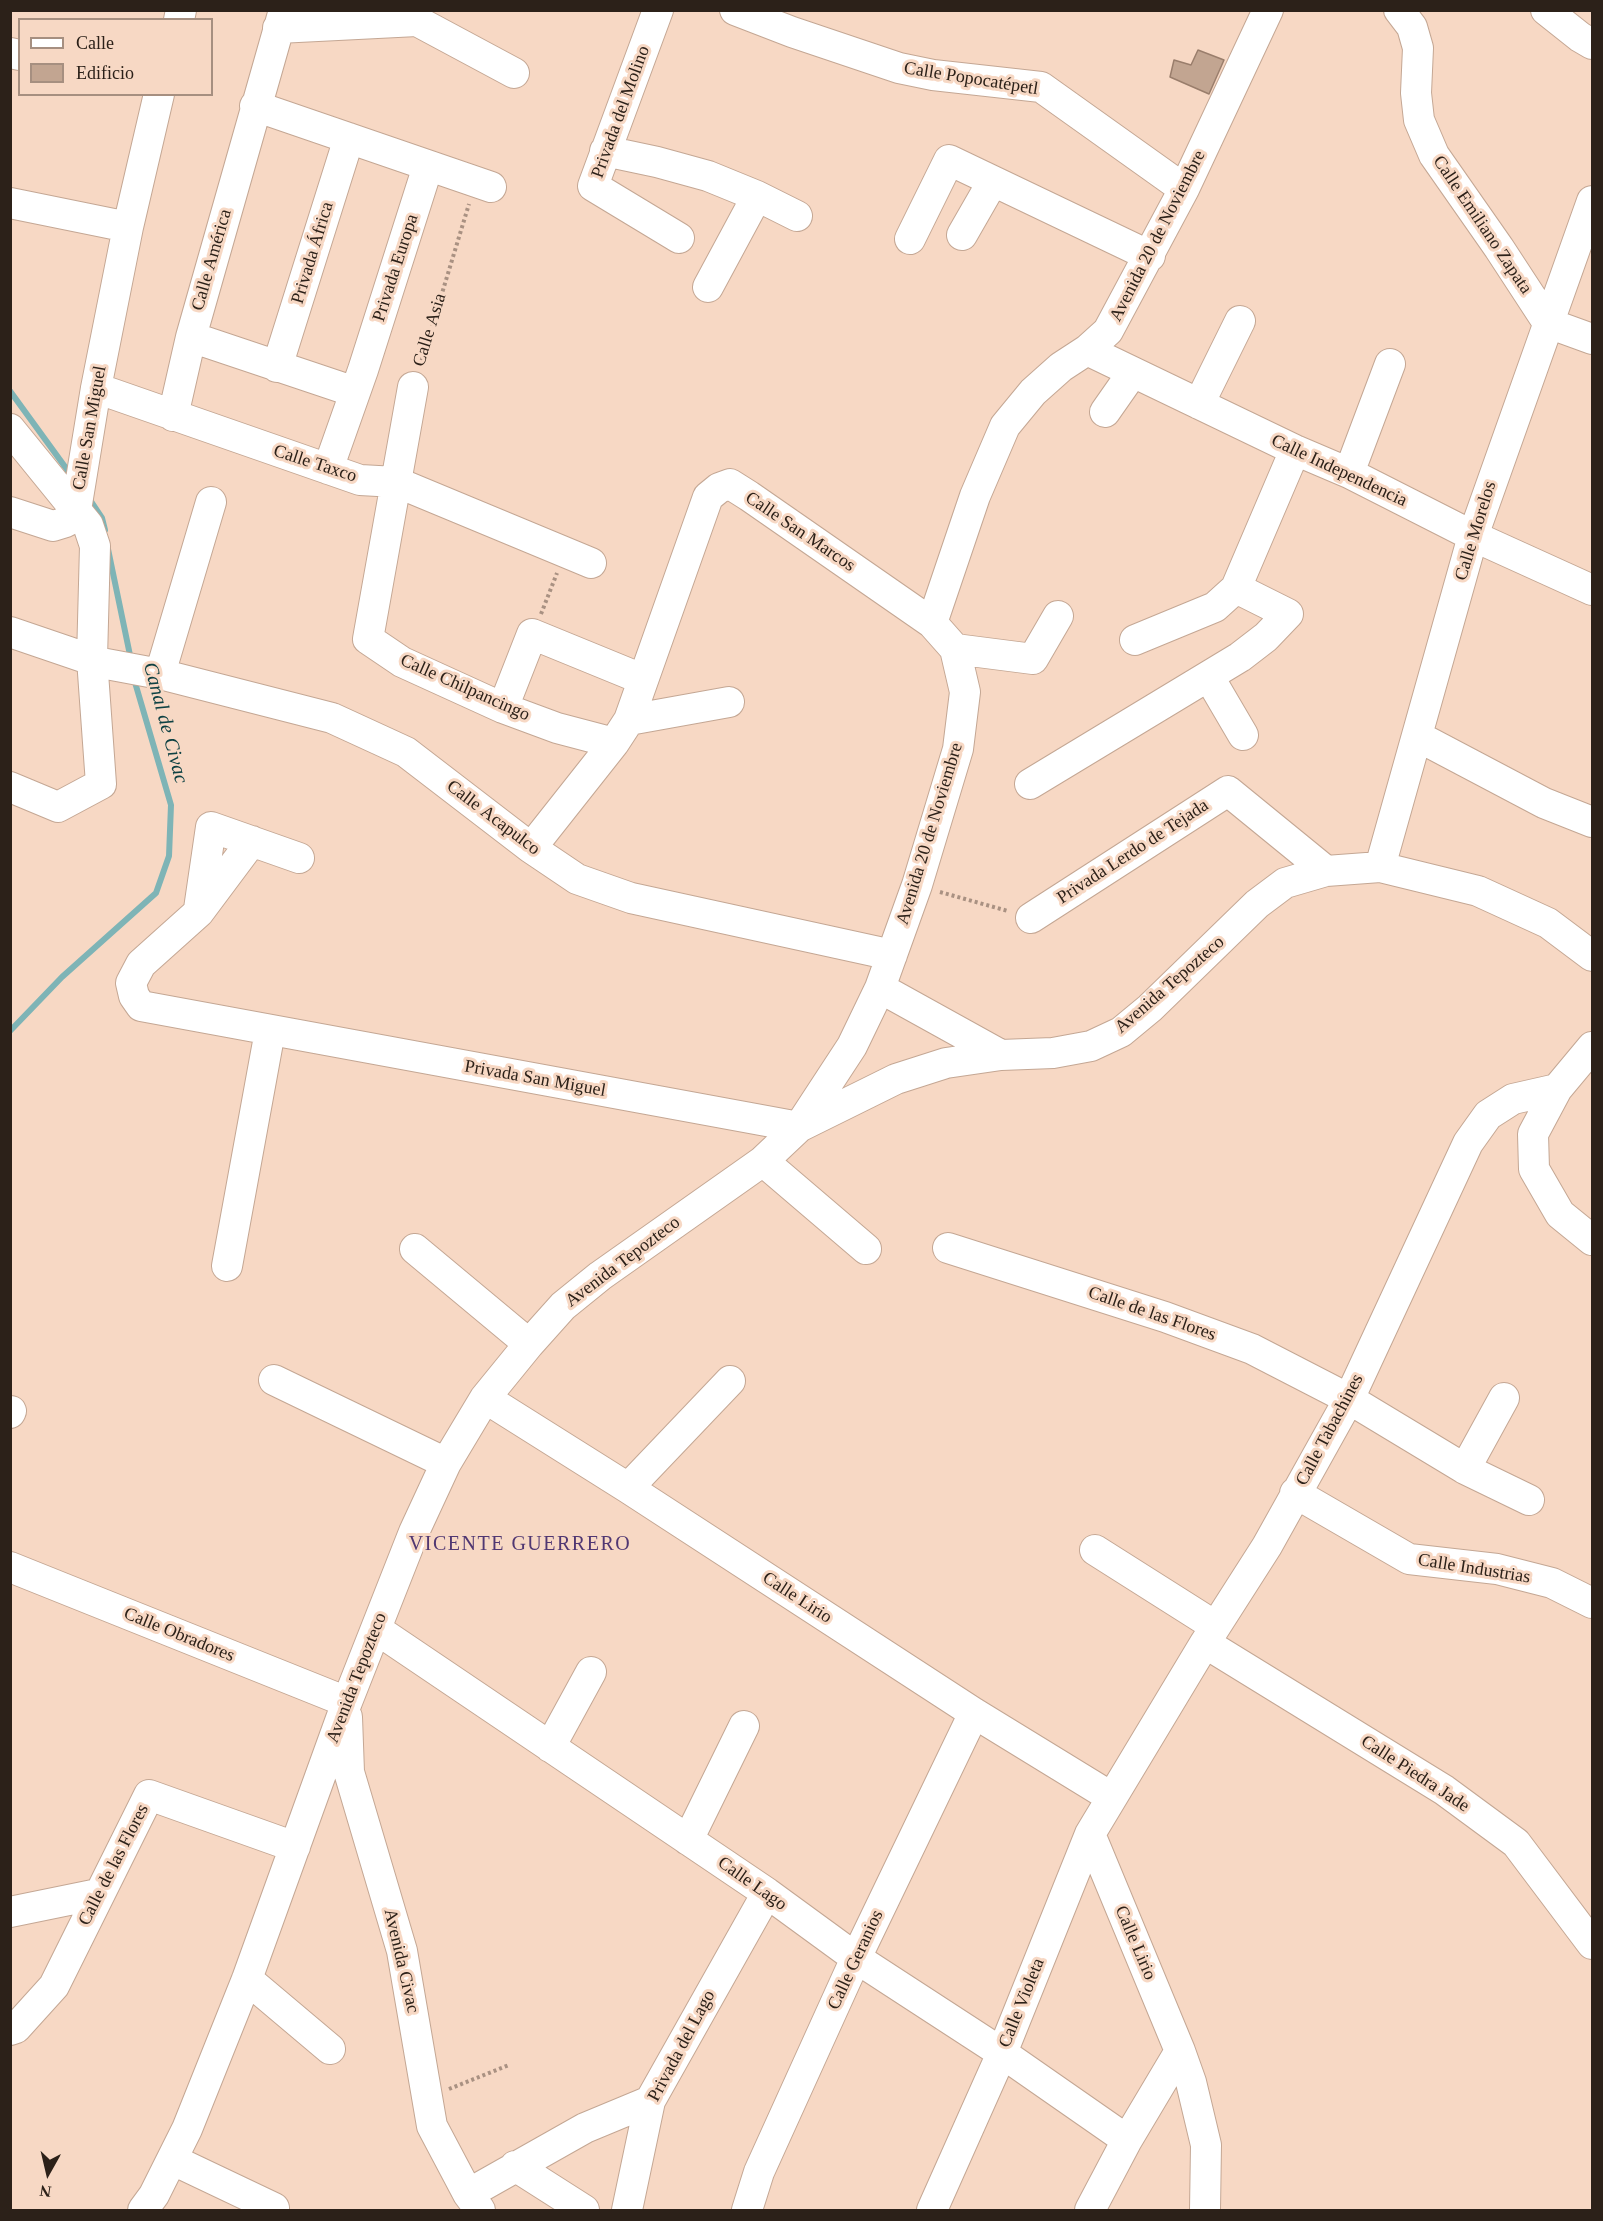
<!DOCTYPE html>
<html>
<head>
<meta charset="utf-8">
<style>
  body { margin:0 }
  #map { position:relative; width:1603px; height:2221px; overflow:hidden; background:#f7d8c4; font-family:"Times New Roman",serif }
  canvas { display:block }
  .frame { position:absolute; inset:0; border:12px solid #2c2119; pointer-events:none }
  .legend { position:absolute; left:18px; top:18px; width:195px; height:78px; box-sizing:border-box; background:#f7d8c4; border:2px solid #a68f80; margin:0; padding:8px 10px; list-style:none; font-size:18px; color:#2c2119 }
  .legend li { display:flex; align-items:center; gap:12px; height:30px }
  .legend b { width:30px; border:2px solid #a68f80 }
  .north { position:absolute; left:18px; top:2143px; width:60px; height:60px; -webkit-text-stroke:4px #f7d8c4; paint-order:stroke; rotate:188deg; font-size:16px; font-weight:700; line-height:24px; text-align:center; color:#2c2119 }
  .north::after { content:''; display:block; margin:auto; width:21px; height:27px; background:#2c2119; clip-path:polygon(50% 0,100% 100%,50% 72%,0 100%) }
</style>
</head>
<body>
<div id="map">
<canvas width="1603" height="2221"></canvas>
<div class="frame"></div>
<ul class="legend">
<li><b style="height:8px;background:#fff"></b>Calle</li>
<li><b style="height:16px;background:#c2a591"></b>Edificio</li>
</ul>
<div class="north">N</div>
</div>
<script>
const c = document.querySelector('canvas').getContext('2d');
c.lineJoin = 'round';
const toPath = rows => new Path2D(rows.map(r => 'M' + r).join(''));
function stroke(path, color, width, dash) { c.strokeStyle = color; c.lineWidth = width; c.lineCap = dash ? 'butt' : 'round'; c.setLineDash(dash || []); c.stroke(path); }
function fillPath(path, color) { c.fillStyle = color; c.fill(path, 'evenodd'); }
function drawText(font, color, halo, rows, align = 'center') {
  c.font = font + ' "Times New Roman",serif'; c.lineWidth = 6; c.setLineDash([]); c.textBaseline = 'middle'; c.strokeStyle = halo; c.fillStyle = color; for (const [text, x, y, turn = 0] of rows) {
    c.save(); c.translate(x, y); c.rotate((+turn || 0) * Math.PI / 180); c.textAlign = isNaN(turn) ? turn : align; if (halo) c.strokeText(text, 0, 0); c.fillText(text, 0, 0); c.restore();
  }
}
const stream = toPath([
  [10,391,71,475],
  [88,497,102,518,105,530],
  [108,549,131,660],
  [10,1031,62,977,156,893,169,856,171,805,134,679]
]);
const building = toPath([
  [1198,50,1224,60,1209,94,1170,77,1174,60,1191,65,1198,50]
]);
const path = toPath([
  [420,366,469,204],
  [541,614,557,573],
  [940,892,1008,911],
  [449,2089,509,2065]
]);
const minor = toPath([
  [658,10,593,186,679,238],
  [735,10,792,32,899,68,933,75,1041,87,1184,189],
  [1399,10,1412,27,1418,48,1416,93,1419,120,1434,155,1499,248,1548,323,1592,339],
  [1546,10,1580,37,1592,44],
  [179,20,181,10],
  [417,21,514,73],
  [278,28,417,21],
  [10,53,20,55],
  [255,106,491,187],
  [605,151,657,162,708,176,757,196,797,216],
  [10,203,128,227],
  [962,235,993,181],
  [910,239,949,160,1150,256],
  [708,287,757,196],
  [191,337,355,392],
  [1087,350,1295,450,1349,473,1473,536,1592,590],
  [277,367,349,138],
  [413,387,368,639,402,662,503,708,557,728,614,743],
  [96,388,360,480,396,482,591,563],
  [1199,404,1240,321],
  [1105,412,1133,372],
  [173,416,191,337,284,10],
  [10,429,88,525,95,546,92,659,101,784,58,807,10,787],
  [328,469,363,370,428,166],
  [1349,473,1390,364],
  [10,512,53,526,66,522,76,510,96,388,128,227,159,94],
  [932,623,975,496,1005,426,1033,392,1061,367,1087,350,1108,331,1184,189,1268,10],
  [10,632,101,663,160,674,332,718,406,752,531,848,577,879,631,898,892,955],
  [1135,640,1215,607,1236,588,1295,450],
  [955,649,1033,659,1058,616],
  [160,674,211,502],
  [1209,677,1243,735],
  [503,708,532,634,642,679],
  [629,720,729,702],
  [1417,736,1544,803,1592,822],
  [1030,784,1240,657,1266,637,1288,614,1236,588],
  [252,841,199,912,141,964,131,983,134,996,141,1006,799,1127,852,1046,880,988,917,885,958,749,965,692,955,649,932,623,749,496,730,484,719,488,708,497,629,720,614,743,531,848],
  [1380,867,1473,536,1592,201],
  [199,909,211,827,299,858],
  [1031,918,1228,791,1326,871],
  [880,988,1001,1055],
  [1592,1047,1557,1089,1533,1134,1534,1169,1560,1214,1592,1240],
  [763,1161,866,1249],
  [948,1248,1165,1317,1252,1349,1349,1399,1465,1469,1529,1500],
  [415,1249,529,1344],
  [227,1266,270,1031],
  [274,1380,446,1463],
  [485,1398,628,1488,974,1713,1111,1797],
  [10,1413,11,1411],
  [1465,1469,1504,1398],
  [628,1488,730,1381],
  [1295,1493,1409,1559,1497,1569,1552,1583,1592,1603],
  [1095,1550,1215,1626],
  [10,1567,347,1702],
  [376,1629,767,1893,856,1958,1002,2053,1127,2140],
  [1205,1643,1444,1790,1516,1843,1592,1944],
  [347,1717,349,1772,402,1951,432,2126,468,2194,480,2210],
  [550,1747,591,1672],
  [1090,1834,1180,2051,1191,2082,1206,2145,1205,2210],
  [688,1840,744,1726],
  [10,1912,98,1894],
  [247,1979,330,2049],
  [10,2030,16,2028,54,1986,149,1795,295,1847],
  [173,2160,274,2208],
  [515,2166,584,2210],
  [468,2194,585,2128,650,2101],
  [143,2210,154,2195,187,2129,247,1979,347,1702,414,1532,446,1463,485,1398,529,1344,563,1306,600,1276,763,1161,799,1127,896,1079,946,1063,1001,1055,1053,1053,1091,1046,1121,1032,1150,1008,1257,904,1285,883,1326,871,1380,867,1478,891,1548,923,1592,956],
  [627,2210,650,2101,767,1893],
  [747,2210,759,2172,856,1958,974,1713],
  [932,2210,1002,2053,1090,1834,1205,1643,1267,1546,1349,1399,1468,1143,1488,1115,1513,1099,1557,1089],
  [1090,2210,1127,2140,1180,2051]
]);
const streetNames = [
  ["Calle Popocatépetl",971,79,9],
  ["Privada del Molino",621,112,-70],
  ["Calle Emiliano Zapata",1482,225,56],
  ["Avenida 20 de Noviembre",1158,236,-63],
  ["Privada África",313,253,-73],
  ["Calle América",212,260,-74],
  ["Privada Europa",396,268,-72],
  ["Calle Asia",430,330,-73],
  ["Calle San Miguel",90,428,-80],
  ["Calle Taxco",315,464,18],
  ["Calle Independencia",1339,471,25],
  ["Calle Morelos",1476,531,-73],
  ["Calle San Marcos",800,532,34],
  ["Calle Chilpancingo",465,688,24],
  ["Calle Acapulco",493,818,37],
  ["Avenida 20 de Noviembre",930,834,-73],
  ["Privada Lerdo de Tejada",1133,852,-33],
  ["Avenida Tepozteco",1170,985,-41],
  ["Privada San Miguel",535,1079,10],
  ["Avenida Tepozteco",623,1262,-37],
  ["Calle de las Flores",1152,1314,19],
  ["Calle Tabachines",1330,1430,-62],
  ["Calle Industrias",1474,1569,9],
  ["Calle Lirio",797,1598,33],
  ["Calle Obradores",179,1635,22],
  ["Avenida Tepozteco",357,1678,-69],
  ["Calle Piedra Jade",1415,1774,33],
  ["Calle de las Flores",114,1865,-63],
  ["Calle Lago",752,1884,35],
  ["Calle Lirio",1135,1943,67],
  ["Calle Geranios",856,1960,-65],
  ["Avenida Civac",401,1961,77],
  ["Calle Violeta",1022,2003,-68],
  ["Privada del Lago",682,2046,-62]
];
const waterNames = [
  ["Canal de Civac",165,723,75]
];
const neighbourhoodNames = [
  ["VICENTE GUERRERO",520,1545]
];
stroke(stream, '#7eb4b6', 6);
fillPath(building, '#c2a591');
stroke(building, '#9a7e6c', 1.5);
stroke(minor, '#c4a794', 32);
stroke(path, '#a99182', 4, [3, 3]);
stroke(minor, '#fff', 30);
drawText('18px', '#2c2119', '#f7d8c4', streetNames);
drawText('italic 20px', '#0e4143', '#f7d8c4', waterNames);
c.letterSpacing = '1.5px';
drawText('20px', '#503772', '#f7d8c4', neighbourhoodNames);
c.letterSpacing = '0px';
</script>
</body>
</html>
